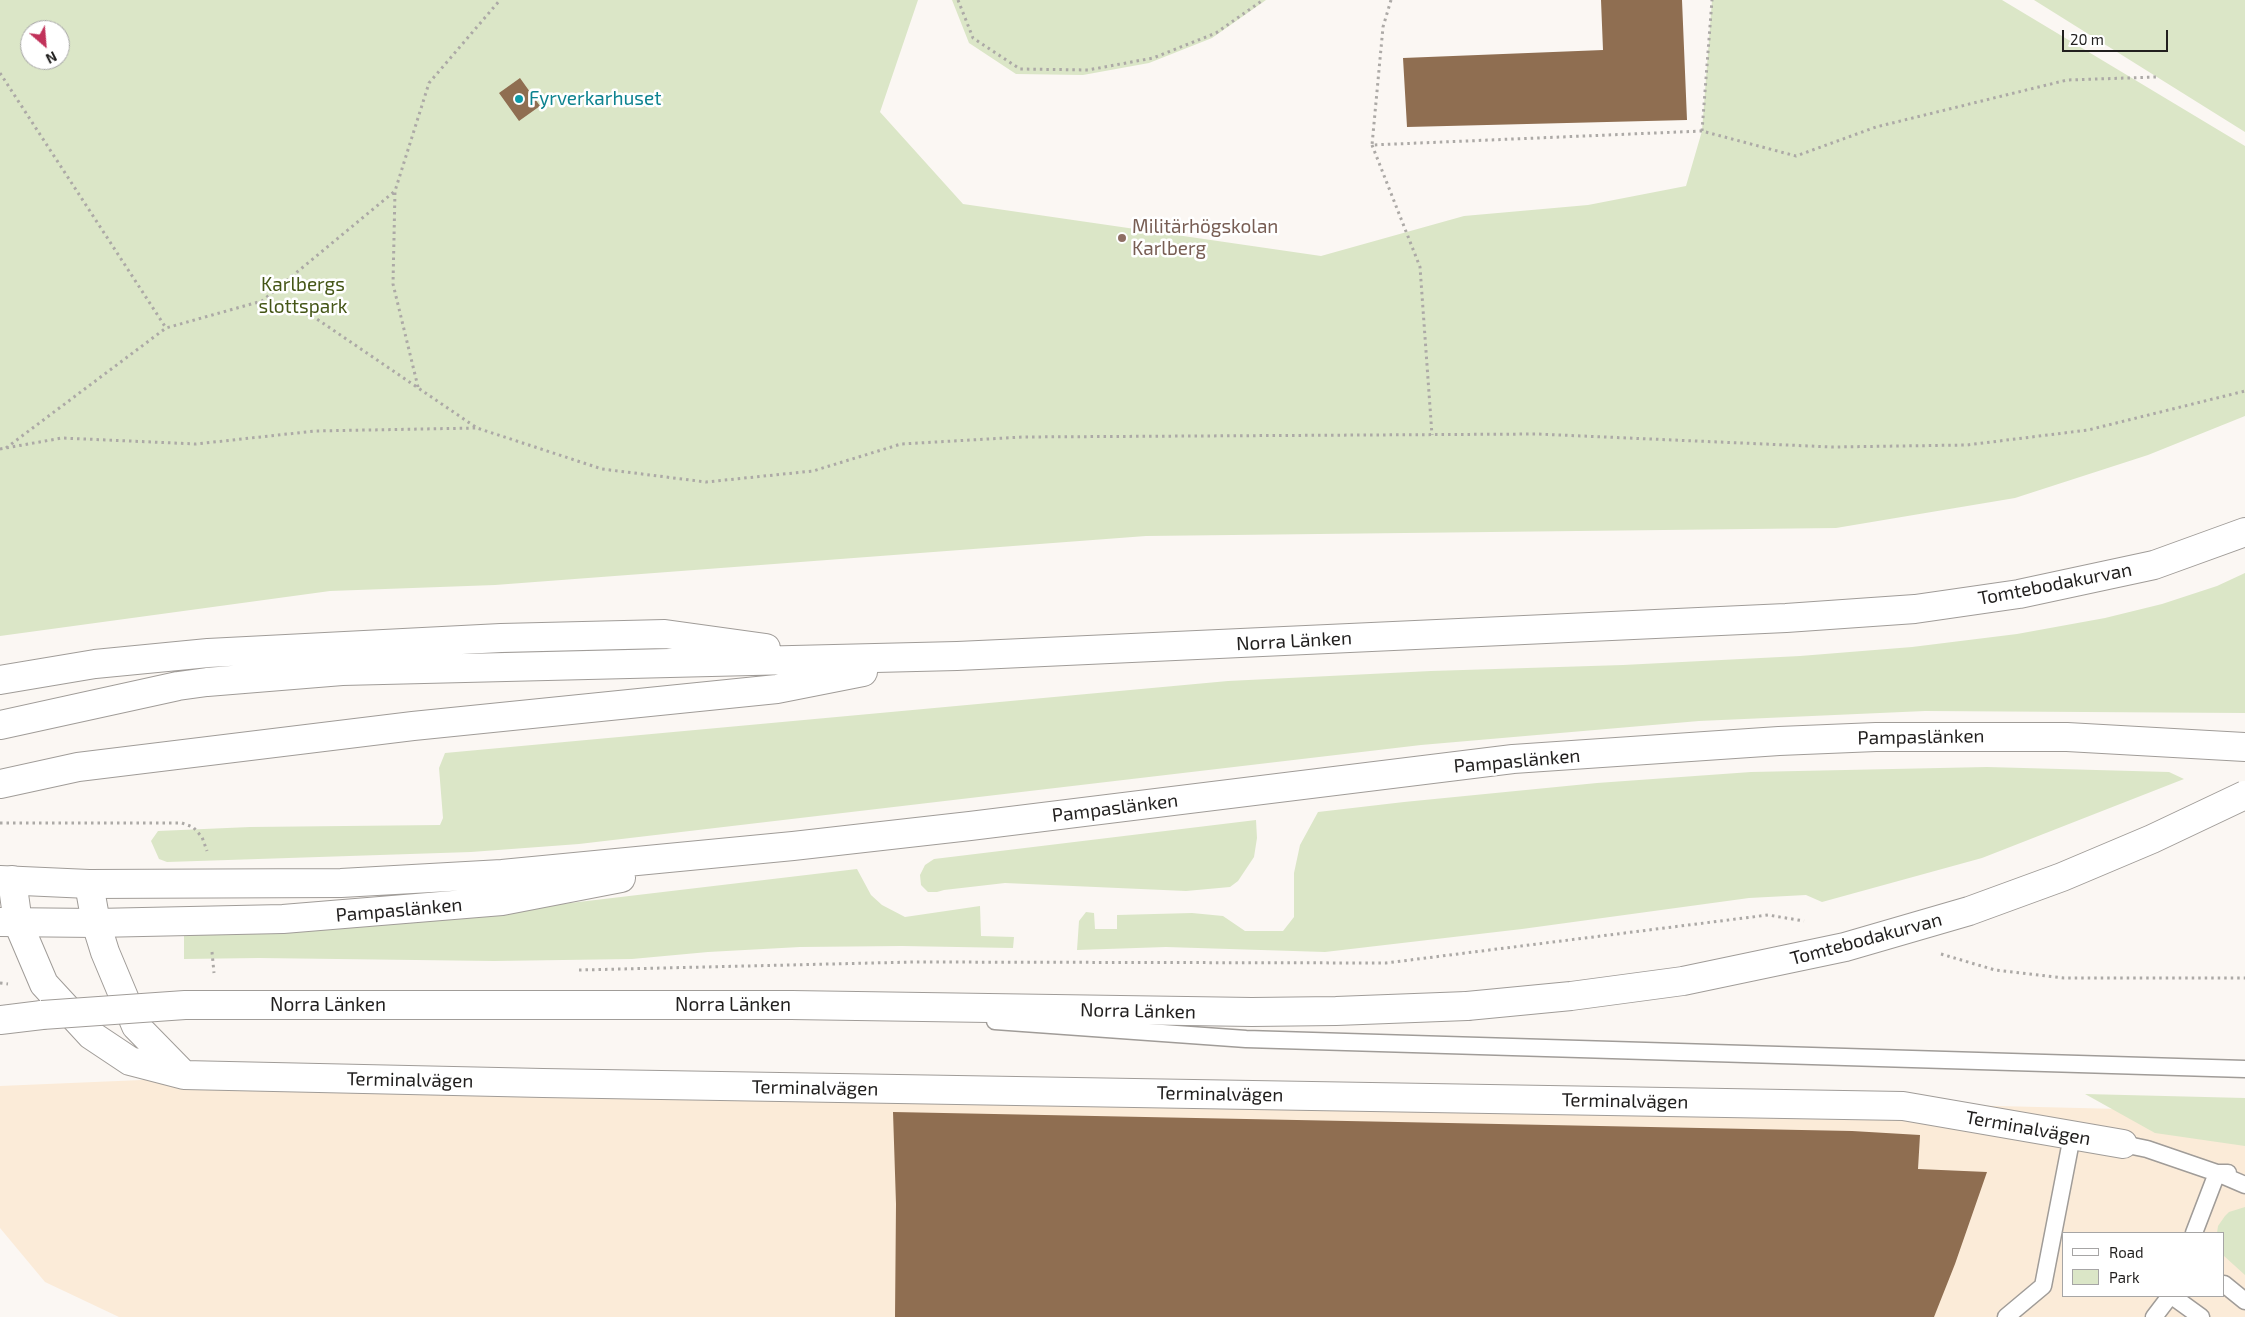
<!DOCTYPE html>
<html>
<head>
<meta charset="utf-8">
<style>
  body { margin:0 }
  #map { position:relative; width:2245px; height:1317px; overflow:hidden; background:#fbf7f3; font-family:"Exo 2",sans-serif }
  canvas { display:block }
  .legend { position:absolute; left:2062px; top:1232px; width:162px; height:65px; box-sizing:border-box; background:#fff; border:1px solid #a6a5a5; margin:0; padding:6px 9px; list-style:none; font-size:15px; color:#211f1e }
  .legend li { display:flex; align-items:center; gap:10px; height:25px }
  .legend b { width:25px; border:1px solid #a6a5a5 }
  .north { position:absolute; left:20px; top:20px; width:50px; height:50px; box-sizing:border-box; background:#fff; border:1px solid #a6a5a5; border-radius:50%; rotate:153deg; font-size:14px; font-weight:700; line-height:20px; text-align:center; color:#211f1e }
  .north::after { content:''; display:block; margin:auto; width:18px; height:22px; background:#c1325a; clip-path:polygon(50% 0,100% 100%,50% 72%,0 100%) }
  .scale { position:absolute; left:2062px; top:30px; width:106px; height:22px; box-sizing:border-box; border:2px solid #211f1e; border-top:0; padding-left:6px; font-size:15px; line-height:18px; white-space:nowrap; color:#211f1e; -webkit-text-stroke:4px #fff; paint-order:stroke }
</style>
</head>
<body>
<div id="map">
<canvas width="2245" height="1317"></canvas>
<ul class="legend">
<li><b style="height:6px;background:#fff"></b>Road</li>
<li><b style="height:14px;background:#dbe6c7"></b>Park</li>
</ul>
<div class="north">N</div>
<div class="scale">20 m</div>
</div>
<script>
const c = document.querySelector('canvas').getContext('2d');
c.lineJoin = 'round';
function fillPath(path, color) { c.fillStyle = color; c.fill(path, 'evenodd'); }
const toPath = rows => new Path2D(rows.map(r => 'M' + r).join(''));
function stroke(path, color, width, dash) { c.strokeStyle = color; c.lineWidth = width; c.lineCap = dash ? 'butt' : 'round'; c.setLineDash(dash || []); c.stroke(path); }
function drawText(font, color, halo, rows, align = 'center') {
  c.font = font + ' "Exo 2",sans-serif'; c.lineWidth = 5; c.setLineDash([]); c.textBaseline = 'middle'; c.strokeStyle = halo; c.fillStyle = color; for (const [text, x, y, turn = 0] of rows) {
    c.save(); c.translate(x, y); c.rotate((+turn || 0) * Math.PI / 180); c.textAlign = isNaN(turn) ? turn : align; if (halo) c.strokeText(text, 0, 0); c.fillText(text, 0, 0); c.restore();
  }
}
const industrial = toPath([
  [425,1068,2245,1112,2245,1317,119,1317,45,1282,0,1228,0,1086],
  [2064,1233,2224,1233,2224,1296,2064,1296]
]);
const green = toPath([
  [0,0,918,0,880,112,963,204,1321,256,1464,216,1588,205,1686,186,1702,131,1712,0,2002,0,2245,146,2245,416,2148,455,2015,498,1836,528,1146,536,495,585,330,591,0,636],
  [30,30,60,30,60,60,30,60],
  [952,0,1266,0,1212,38,1149,63,1083,75,1016,74,969,43],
  [2034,0,2245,0,2245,132,2157,77],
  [2245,573,2245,713,1925,711,1699,721,1421,745,579,844,471,852,167,862,159,859,151,841,158,831,250,827,440,825,443,818,439,768,445,753,1228,681,1431,671,1623,665,1800,656,1912,647,2017,634,2105,618,2162,604,2217,586],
  [1987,767,2169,772,2184,779,1982,858,1822,902,1806,895,1749,898,1522,929,1325,952,1166,947,1077,950,1079,921,1086,912,1094,913,1095,929,1117,929,1117,915,1192,913,1223,916,1245,931,1283,931,1294,917,1294,873,1300,845,1318,812,1404,802,1597,783,1751,772],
  [1256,820,1257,838,1254,857,1238,881,1230,887,1186,891,1005,883,944,890,937,892,928,892,921,885,920,875,925,865,934,859],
  [857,869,871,895,882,905,905,917,980,906,981,936,1014,937,1013,948,902,946,800,947,708,952,632,959,494,961,259,958,184,959,184,930,511,910],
  [2085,1094,2245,1098,2245,1146,2155,1133],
  [2245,1207,2245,1275,2224,1256,2224,1233,2217,1233,2218,1226,2225,1216,2229,1212]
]);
const building = toPath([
  [1601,0,1682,0,1687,120,1407,127,1403,58,1603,50],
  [520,78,540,106,519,121,499,93],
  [893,1112,1852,1131,1920,1135,1918,1169,1987,1172,1955,1264,1934,1317,895,1317,896,1204]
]);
const path = toPath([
  [958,0,973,38,1020,69,1088,70,1153,58,1216,33,1263,0],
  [1391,0,1383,27,1372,145,1702,131,1796,156,1876,127,2067,80,2157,77],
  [0,73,166,328],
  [1702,131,1712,0],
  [1372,145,1420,267,1432,435],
  [262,301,311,315,477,428,602,469,706,482,813,471,901,444,1023,437,1537,434,1832,447,1967,445,2088,430,2245,391],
  [418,387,393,284,395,191,429,83,500,0],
  [6,448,166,328,262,301,395,191],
  [0,449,62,438,196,444,315,431,476,428],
  [0,823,182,823,193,827,202,837,207,851],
  [212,952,214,973],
  [1941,954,1995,970,2064,978,2245,978],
  [579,970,914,962,1386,963,1768,915,1804,921],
  [0,983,8,984]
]);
const service = toPath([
  [995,1021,1246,1039,2245,1069],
  [2123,1144,2147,1149,2217,1173,2245,1185],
  [2194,1233,2217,1173,2228,1173],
  [2224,1284,2245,1301],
  [2172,1296,2201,1317],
  [2006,1317,2043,1286,2072,1136],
  [2154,1317,2170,1296]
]);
const minor = toPath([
  [12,880,18,923,44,984,91,1035,130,1061,184,1075,543,1083,1903,1106,2123,1144],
  [89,884,96,923,105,952,136,1026,183,1074]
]);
const secondary = toPath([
  [0,880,89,884,341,883,502,874,793,846,970,826,1513,759,1779,741,1876,737,2067,737,2245,747],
  [0,922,96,923,283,919,502,901,621,878]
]);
const motorway = toPath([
  [0,680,95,664,208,653,501,638,665,634,766,648],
  [0,725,178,686,207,682,342,671,957,656,1786,618,1915,609,2019,594,2154,565,2245,532],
  [0,784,78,767,413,726,777,689,863,672],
  [791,1005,1252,1012,1336,1011,1467,1006],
  [0,1020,42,1015]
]);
const motorwayBridge = toPath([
  [1467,1006,1571,996,1683,981,1845,947,1969,911,2062,877,2152,839,2245,795],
  [42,1015,185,1005,791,1005]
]);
const markers = [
  [519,99,5,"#0f9aa8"],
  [1122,238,5,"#8d6e63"]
];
const cultureNames = [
  ["Fyrverkarhuset",529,99]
];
const educationNames = [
  ["Militärhögskolan",1132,227],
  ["Karlberg",1132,249]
];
const parkNames = [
  ["Karlbergs",303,285],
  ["slottspark",303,307]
];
const streetNames = [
  ["Tomtebodakurvan",2055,584,-11],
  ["Norra Länken",1294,641,-3],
  ["Pampaslänken",1921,737,-1],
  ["Pampaslänken",1517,761,-5],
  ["Pampaslänken",1115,808,-7],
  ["Pampaslänken",399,910,-5],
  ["Tomtebodakurvan",1866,939,-15],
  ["Norra Länken",328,1005],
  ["Norra Länken",733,1005],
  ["Norra Länken",1138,1011,1],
  ["Terminalvägen",410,1080,1],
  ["Terminalvägen",815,1088,1],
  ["Terminalvägen",1220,1094,1],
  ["Terminalvägen",1625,1101,1],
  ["Terminalvägen",2028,1128,10]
];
fillPath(industrial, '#fbebd8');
fillPath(green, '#dbe6c7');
fillPath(building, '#8f6e51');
stroke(service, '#a09c98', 19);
stroke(minor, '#a09c98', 30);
stroke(secondary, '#a09c98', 30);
stroke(motorway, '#a09c98', 30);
stroke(path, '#aca9a6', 3, [2.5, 4]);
stroke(service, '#fff', 16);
stroke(minor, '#fff', 28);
stroke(secondary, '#fff', 28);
stroke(motorway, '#fff', 28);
stroke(motorwayBridge, '#a09c98', 30, []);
stroke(motorwayBridge, '#fff', 28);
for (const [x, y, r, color] of markers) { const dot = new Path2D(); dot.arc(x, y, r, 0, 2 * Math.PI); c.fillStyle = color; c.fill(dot); stroke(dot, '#fff', 2); }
drawText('19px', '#0d838f', '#fff', cultureNames, 'left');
drawText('19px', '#785e54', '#fff', educationNames, 'left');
drawText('19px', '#455617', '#fff', parkNames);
drawText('19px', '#211f1e', '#fff', streetNames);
</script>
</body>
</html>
